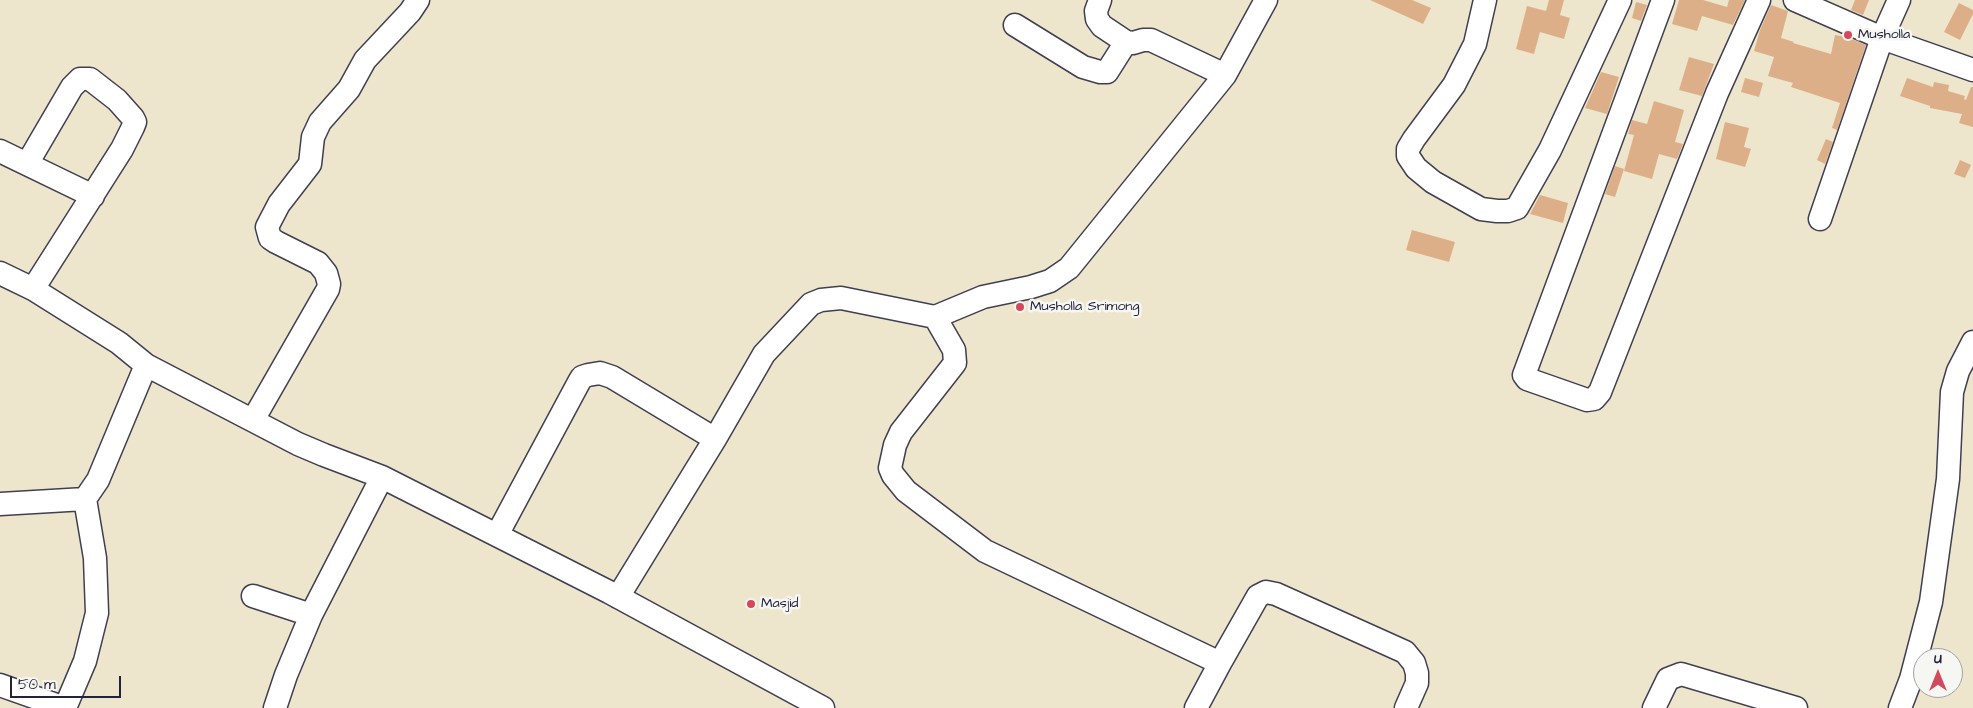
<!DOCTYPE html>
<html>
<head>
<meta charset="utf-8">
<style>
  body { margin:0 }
  #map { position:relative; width:1973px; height:708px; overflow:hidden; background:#ede6cc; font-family:"Architects Daughter",sans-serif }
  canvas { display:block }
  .north { position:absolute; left:1913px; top:648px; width:50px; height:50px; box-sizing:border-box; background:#f6f6f2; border:1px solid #a1a1a9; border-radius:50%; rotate:0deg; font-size:14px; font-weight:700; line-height:20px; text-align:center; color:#22223b }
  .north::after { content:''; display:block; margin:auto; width:18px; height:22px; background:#d1495b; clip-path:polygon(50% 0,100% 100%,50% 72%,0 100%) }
  .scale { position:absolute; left:10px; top:676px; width:111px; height:22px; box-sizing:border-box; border:2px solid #22223b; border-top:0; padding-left:6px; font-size:15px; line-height:18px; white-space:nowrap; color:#22223b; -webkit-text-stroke:4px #f6f6f2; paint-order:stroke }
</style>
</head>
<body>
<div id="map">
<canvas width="1973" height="708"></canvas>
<div class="north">U</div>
<div class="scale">50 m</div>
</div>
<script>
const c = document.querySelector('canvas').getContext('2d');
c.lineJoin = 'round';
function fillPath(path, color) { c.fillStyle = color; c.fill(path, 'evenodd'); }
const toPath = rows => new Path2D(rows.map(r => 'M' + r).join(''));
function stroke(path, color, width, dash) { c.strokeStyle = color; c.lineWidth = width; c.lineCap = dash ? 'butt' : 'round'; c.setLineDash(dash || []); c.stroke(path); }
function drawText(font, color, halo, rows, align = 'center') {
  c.font = font + ' "Architects Daughter",sans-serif'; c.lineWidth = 5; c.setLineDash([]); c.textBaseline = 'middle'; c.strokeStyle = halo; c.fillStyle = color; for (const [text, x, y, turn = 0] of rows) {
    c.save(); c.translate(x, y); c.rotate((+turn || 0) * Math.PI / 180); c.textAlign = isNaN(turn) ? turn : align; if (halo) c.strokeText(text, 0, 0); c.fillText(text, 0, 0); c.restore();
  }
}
const building = toPath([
  [1370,0,1412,0,1431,8,1423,24],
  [1549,0,1564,0,1560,15,1570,18,1564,39,1540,32,1534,54,1516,49,1527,6,1546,11],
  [1679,0,1703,0,1727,7,1729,0,1745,0,1733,25,1702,16,1697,31,1672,24],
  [1855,0,1869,0,1863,15,1851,10],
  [1636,2,1647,5,1641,21,1632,18],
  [1959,3,1973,10,1973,14,1960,40,1944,32],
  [1771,5,1788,11,1781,38,1794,42,1793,43,1831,54,1835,35,1847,37,1866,45,1837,130,1832,128,1840,103,1791,87,1793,83,1768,76,1774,57,1754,51,1760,30],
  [1689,57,1714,64,1702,96,1679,90],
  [1601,72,1619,77,1607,114,1585,108],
  [1745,78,1763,83,1759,97,1741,92],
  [1907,78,1933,87,1934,82,1949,85,1948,91,1965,96,1964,99,1966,100,1971,87,1973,87,1973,127,1959,123,1962,114,1930,108,1930,106,1900,96],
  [1654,101,1684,110,1675,142,1683,144,1677,159,1659,154,1652,179,1624,171,1634,135,1628,134,1632,120,1647,124],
  [1725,122,1749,128,1744,147,1751,149,1745,167,1716,159],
  [1826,139,1833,142,1825,164,1817,160],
  [1960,160,1971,165,1965,178,1954,174],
  [1615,166,1624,169,1615,197,1605,194],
  [1540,195,1568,203,1563,223,1530,214],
  [1412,230,1455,242,1449,262,1406,250]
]);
const minor = toPath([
  [1100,0,1096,11,1097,19,1102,26,1126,42,1133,43,1143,40,1151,40,1225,75],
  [1485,0,1475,44,1454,85,1414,139,1408,149,1408,156,1416,168,1433,182,1481,209,1497,211,1508,211,1517,208,1550,150,1620,0],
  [1663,0,1524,375,1527,379,1587,400,1594,399,1600,392,1717,93,1759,0],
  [1795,0,1882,38,1973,70],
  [1015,25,1083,67,1100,72,1107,72,1126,42],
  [0,151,93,196],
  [27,164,72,87,80,79,90,79,117,100,133,118,135,122,133,127,122,149,33,289],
  [1820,219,1882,38,1899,0],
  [0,273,33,289,119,343,146,365,298,444,324,455,382,477,609,592,823,708],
  [935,317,954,350,955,363,901,432,895,445,890,468,893,475,906,491,985,551,1220,663,1258,596,1266,592,1276,594,1405,652,1414,663,1417,673,1417,683,1406,708],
  [253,420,328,289,329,284,326,273,318,263,276,242,270,238,267,227,279,204,310,164,313,137,320,122,349,89,365,60,410,12,418,0],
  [0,504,85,499,98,480,146,365],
  [497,535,579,382,582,377,588,375,600,373,612,377,715,439],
  [253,596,311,615],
  [618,597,715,439,764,354,811,304,821,300,841,298,935,317,983,297,1031,287,1050,281,1069,268,1225,75,1266,0],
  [0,685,65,708],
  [65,708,85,661,97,613,95,558,85,499],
  [275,708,286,675,311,615,382,477],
  [1196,708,1220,663],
  [1654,708,1668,679,1681,674,1796,708],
  [1900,708,1911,679,1931,602,1948,479,1952,392,1958,371,1973,342]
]);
const markers = [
  [1848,35,5,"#d1495b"],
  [1020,307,5,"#d1495b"],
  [751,604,5,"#d1495b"]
];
const poiNames = [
  ["Musholla",1858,35],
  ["Musholla Srimong",1030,307],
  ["Masjid",761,604]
];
fillPath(building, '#ddaf88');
stroke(minor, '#403f51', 25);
stroke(minor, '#fff', 22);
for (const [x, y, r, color] of markers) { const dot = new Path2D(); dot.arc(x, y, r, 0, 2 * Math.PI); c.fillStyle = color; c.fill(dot); stroke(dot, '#f6f6f2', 2); }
drawText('14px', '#22223b', '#f6f6f2', poiNames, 'left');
</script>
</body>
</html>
